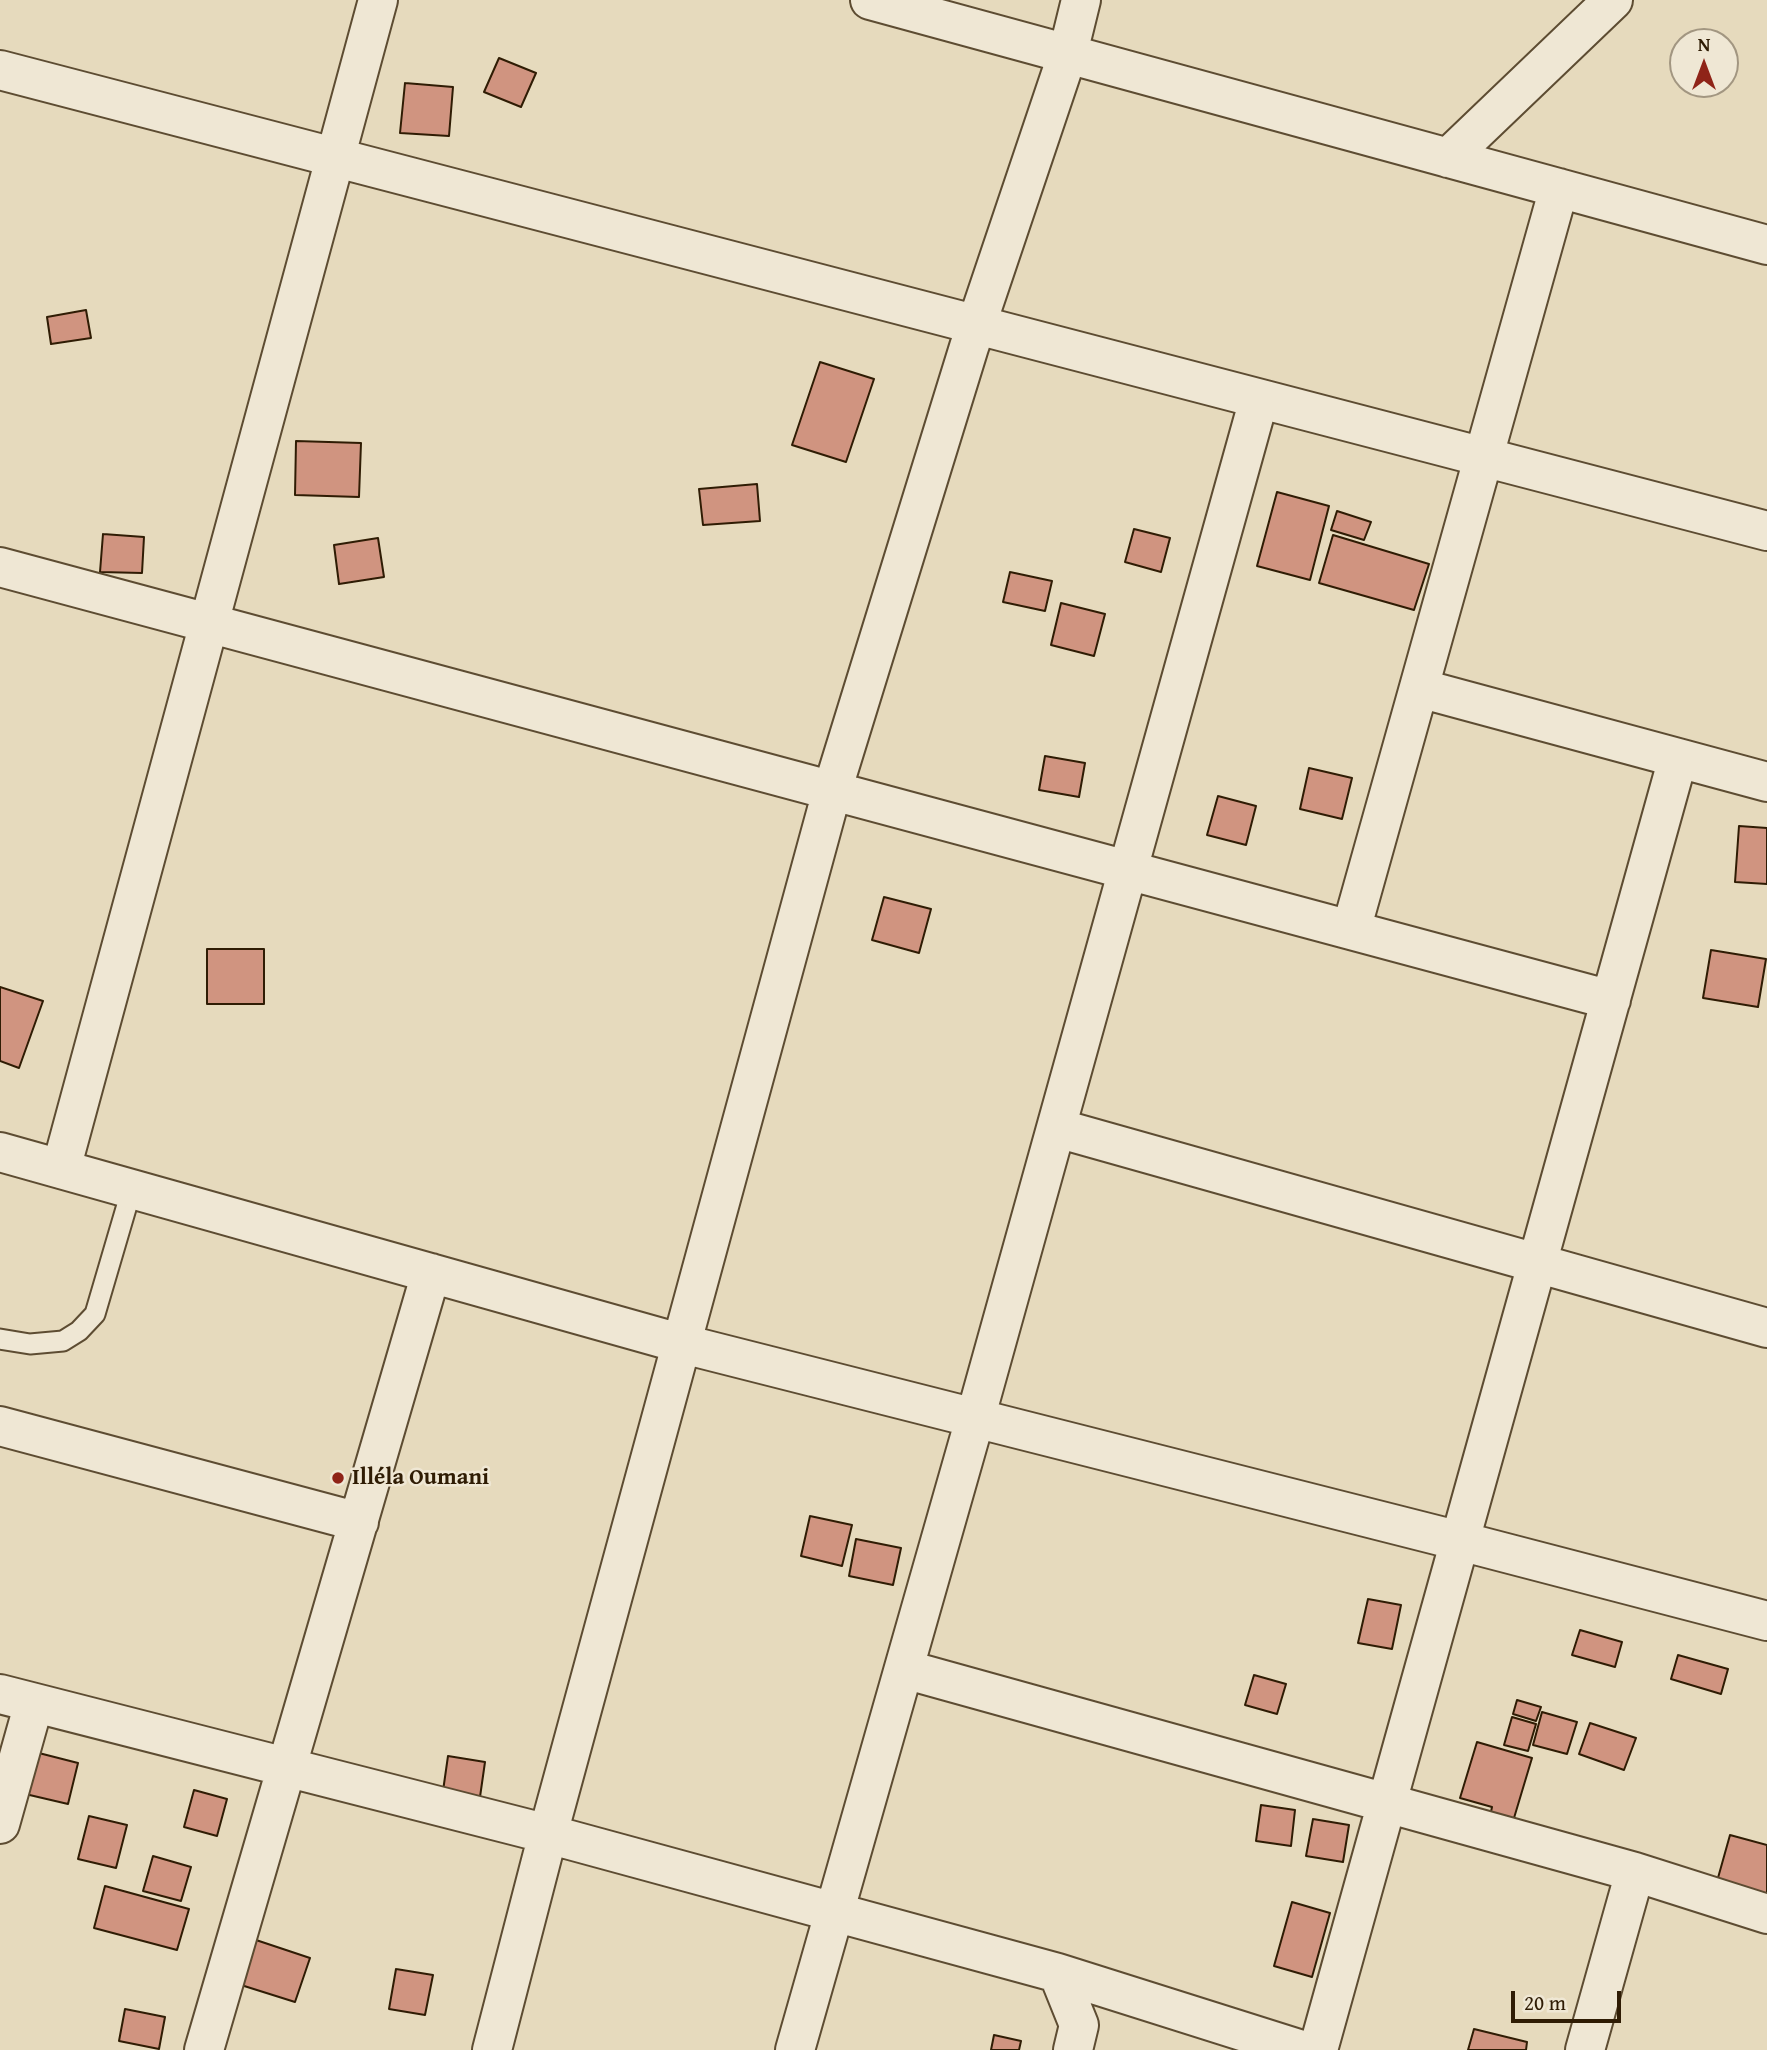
<!DOCTYPE html>
<html>
<head>
<meta charset="utf-8">
<style>
  body { margin:0 }
  #map { position:relative; width:1767px; height:2050px; overflow:hidden; background:#e6dabd; font-family:"Gentium Book Plus",serif }
  canvas { display:block }
  .north { position:absolute; left:1669px; top:28px; width:70px; height:70px; box-sizing:border-box; background:#efe7d4; border:2px solid #a29681; border-radius:50%; rotate:0deg; font-size:19px; font-weight:700; line-height:28px; text-align:center; color:#2f1c04 }
  .north::after { content:''; display:block; margin:auto; width:24px; height:32px; background:#8f2418; clip-path:polygon(50% 0,100% 100%,50% 72%,0 100%) }
  .scale { position:absolute; left:1511px; top:1991px; width:110px; height:32px; box-sizing:border-box; border:4px solid #2f1c04; border-top:0; padding-left:9px; font-size:21px; line-height:24px; white-space:nowrap; color:#2f1c04; -webkit-text-stroke:5px #efe7d4; paint-order:stroke }
</style>
</head>
<body>
<div id="map">
<canvas width="1767" height="2050"></canvas>
<div class="north">N</div>
<div class="scale">20 m</div>
</div>
<script>
const c = document.querySelector('canvas').getContext('2d');
c.lineJoin = 'round';
function fillPath(path, color) { c.fillStyle = color; c.fill(path, 'evenodd'); }
const toPath = rows => new Path2D(rows.map(r => 'M' + r).join(''));
function stroke(path, color, width, dash) { c.strokeStyle = color; c.lineWidth = width; c.lineCap = dash ? 'butt' : 'round'; c.setLineDash(dash || []); c.stroke(path); }
function drawText(font, color, halo, rows, align = 'center') {
  c.font = font + ' "Gentium Book Plus",serif'; c.lineWidth = 5; c.setLineDash([]); c.textBaseline = 'middle'; c.strokeStyle = halo; c.fillStyle = color; for (const [text, x, y, turn = 0] of rows) {
    c.save(); c.translate(x, y); c.rotate((+turn || 0) * Math.PI / 180); c.textAlign = isNaN(turn) ? turn : align; if (halo) c.strokeText(text, 0, 0); c.fillText(text, 0, 0); c.restore();
  }
}
const building = toPath([
  [499,58,536,73,521,107,484,92,499,58],
  [405,83,453,87,449,136,400,133,405,83],
  [86,310,91,338,51,344,47,317,86,310],
  [820,362,874,379,846,462,792,445,820,362],
  [296,441,361,443,359,497,295,495,296,441],
  [757,484,760,521,703,525,699,489,757,484],
  [1277,492,1329,506,1310,580,1257,566,1277,492],
  [1337,511,1371,522,1364,540,1331,530,1337,511],
  [1134,529,1170,538,1161,572,1125,562,1134,529],
  [103,534,144,537,142,573,100,572,103,534],
  [1333,535,1429,564,1414,610,1319,583,1333,535],
  [378,538,384,577,339,584,334,545,378,538],
  [1010,572,1052,581,1045,611,1003,602,1010,572],
  [1061,603,1105,614,1094,656,1051,645,1061,603],
  [1045,756,1085,763,1079,797,1039,790,1045,756],
  [1309,768,1352,778,1342,819,1300,809,1309,768],
  [1218,796,1256,806,1246,845,1207,835,1218,796],
  [1739,826,1767,828,1767,884,1735,882,1739,826],
  [884,897,931,909,919,953,872,940,884,897],
  [207,949,264,949,264,1004,207,1004,207,949],
  [1711,950,1766,959,1758,1007,1703,998,1711,950],
  [0,987,43,1001,19,1068,0,1061,0,987],
  [810,1516,852,1525,842,1566,801,1556,810,1516],
  [856,1539,901,1548,893,1585,849,1576,856,1539],
  [1368,1599,1401,1605,1392,1649,1358,1643,1368,1599],
  [1580,1630,1622,1642,1615,1667,1572,1655,1580,1630],
  [1678,1655,1728,1669,1721,1694,1671,1679,1678,1655],
  [1254,1675,1286,1684,1277,1714,1245,1705,1254,1675],
  [1517,1700,1541,1707,1536,1721,1513,1714,1517,1700],
  [1542,1712,1577,1722,1567,1754,1533,1745,1542,1712],
  [1512,1717,1536,1724,1528,1751,1504,1745,1512,1717],
  [1590,1723,1636,1738,1624,1770,1579,1754,1590,1723],
  [1477,1742,1532,1758,1511,1828,1489,1821,1492,1807,1460,1798,1477,1742],
  [31,1751,78,1763,68,1804,21,1793,31,1751],
  [448,1756,485,1762,479,1804,442,1798,448,1756],
  [194,1790,227,1799,217,1836,184,1827,194,1790],
  [1261,1805,1295,1810,1291,1846,1256,1841,1261,1805],
  [89,1816,127,1825,116,1868,78,1859,89,1816],
  [1313,1819,1349,1825,1343,1862,1306,1856,1313,1819],
  [1730,1835,1767,1845,1767,1898,1716,1885,1730,1835],
  [153,1856,191,1867,181,1901,143,1891,153,1856],
  [105,1886,189,1909,177,1950,94,1928,105,1886],
  [1292,1902,1330,1913,1312,1977,1274,1966,1292,1902],
  [256,1940,310,1958,295,2002,241,1985,256,1940],
  [396,1969,433,1975,425,2015,389,2009,396,1969],
  [125,2009,165,2017,159,2049,119,2041,125,2009],
  [1474,2029,1527,2042,1526,2050,1468,2050,1474,2029],
  [994,2035,1021,2041,1019,2050,991,2050,994,2035]
]);
const lane = toPath([
  [0,1339,30,1344,63,1341,79,1331,95,1314,132,1188]
]);
const street = toPath([
  [870,0,1767,245],
  [0,70,1767,531],
  [1448,158,1613,0],
  [0,567,1611,1000],
  [1419,688,1767,782],
  [1351,930,1559,188],
  [1057,1128,1767,1328],
  [0,1152,683,1344,1460,1541,1767,1621],
  [61,1169,378,0],
  [0,1426,359,1522],
  [904,1669,1635,1872,1767,1914],
  [0,1694,548,1834,1058,1973,1079,2025,1073,2050],
  [0,1824,34,1703],
  [1058,1973,1302,2050],
  [204,2050,431,1273],
  [492,2050,548,1834,832,791,969,347,1068,53,1081,0],
  [795,2050,975,1419,1259,399],
  [1318,2050,1678,758],
  [1585,2050,1635,1872]
]);
const markers = [
  [338,1478,7,"#8f2418"]
];
const poiNames = [
  ["Illéla Oumani",352,1478]
];
fillPath(building, '#d09480');
stroke(building, '#2f1c04', 2);
stroke(lane, '#5d4c32', 23);
stroke(street, '#5d4c32', 42);
stroke(lane, '#efe7d4', 19);
stroke(street, '#efe7d4', 38);
for (const [x, y, r, color] of markers) { const dot = new Path2D(); dot.arc(x, y, r, 0, 2 * Math.PI); c.fillStyle = color; c.fill(dot); stroke(dot, '#efe7d4', 2.5); }
drawText('bold 23px', '#2f1c04', '#efe7d4', poiNames, 'left');
</script>
</body>
</html>
